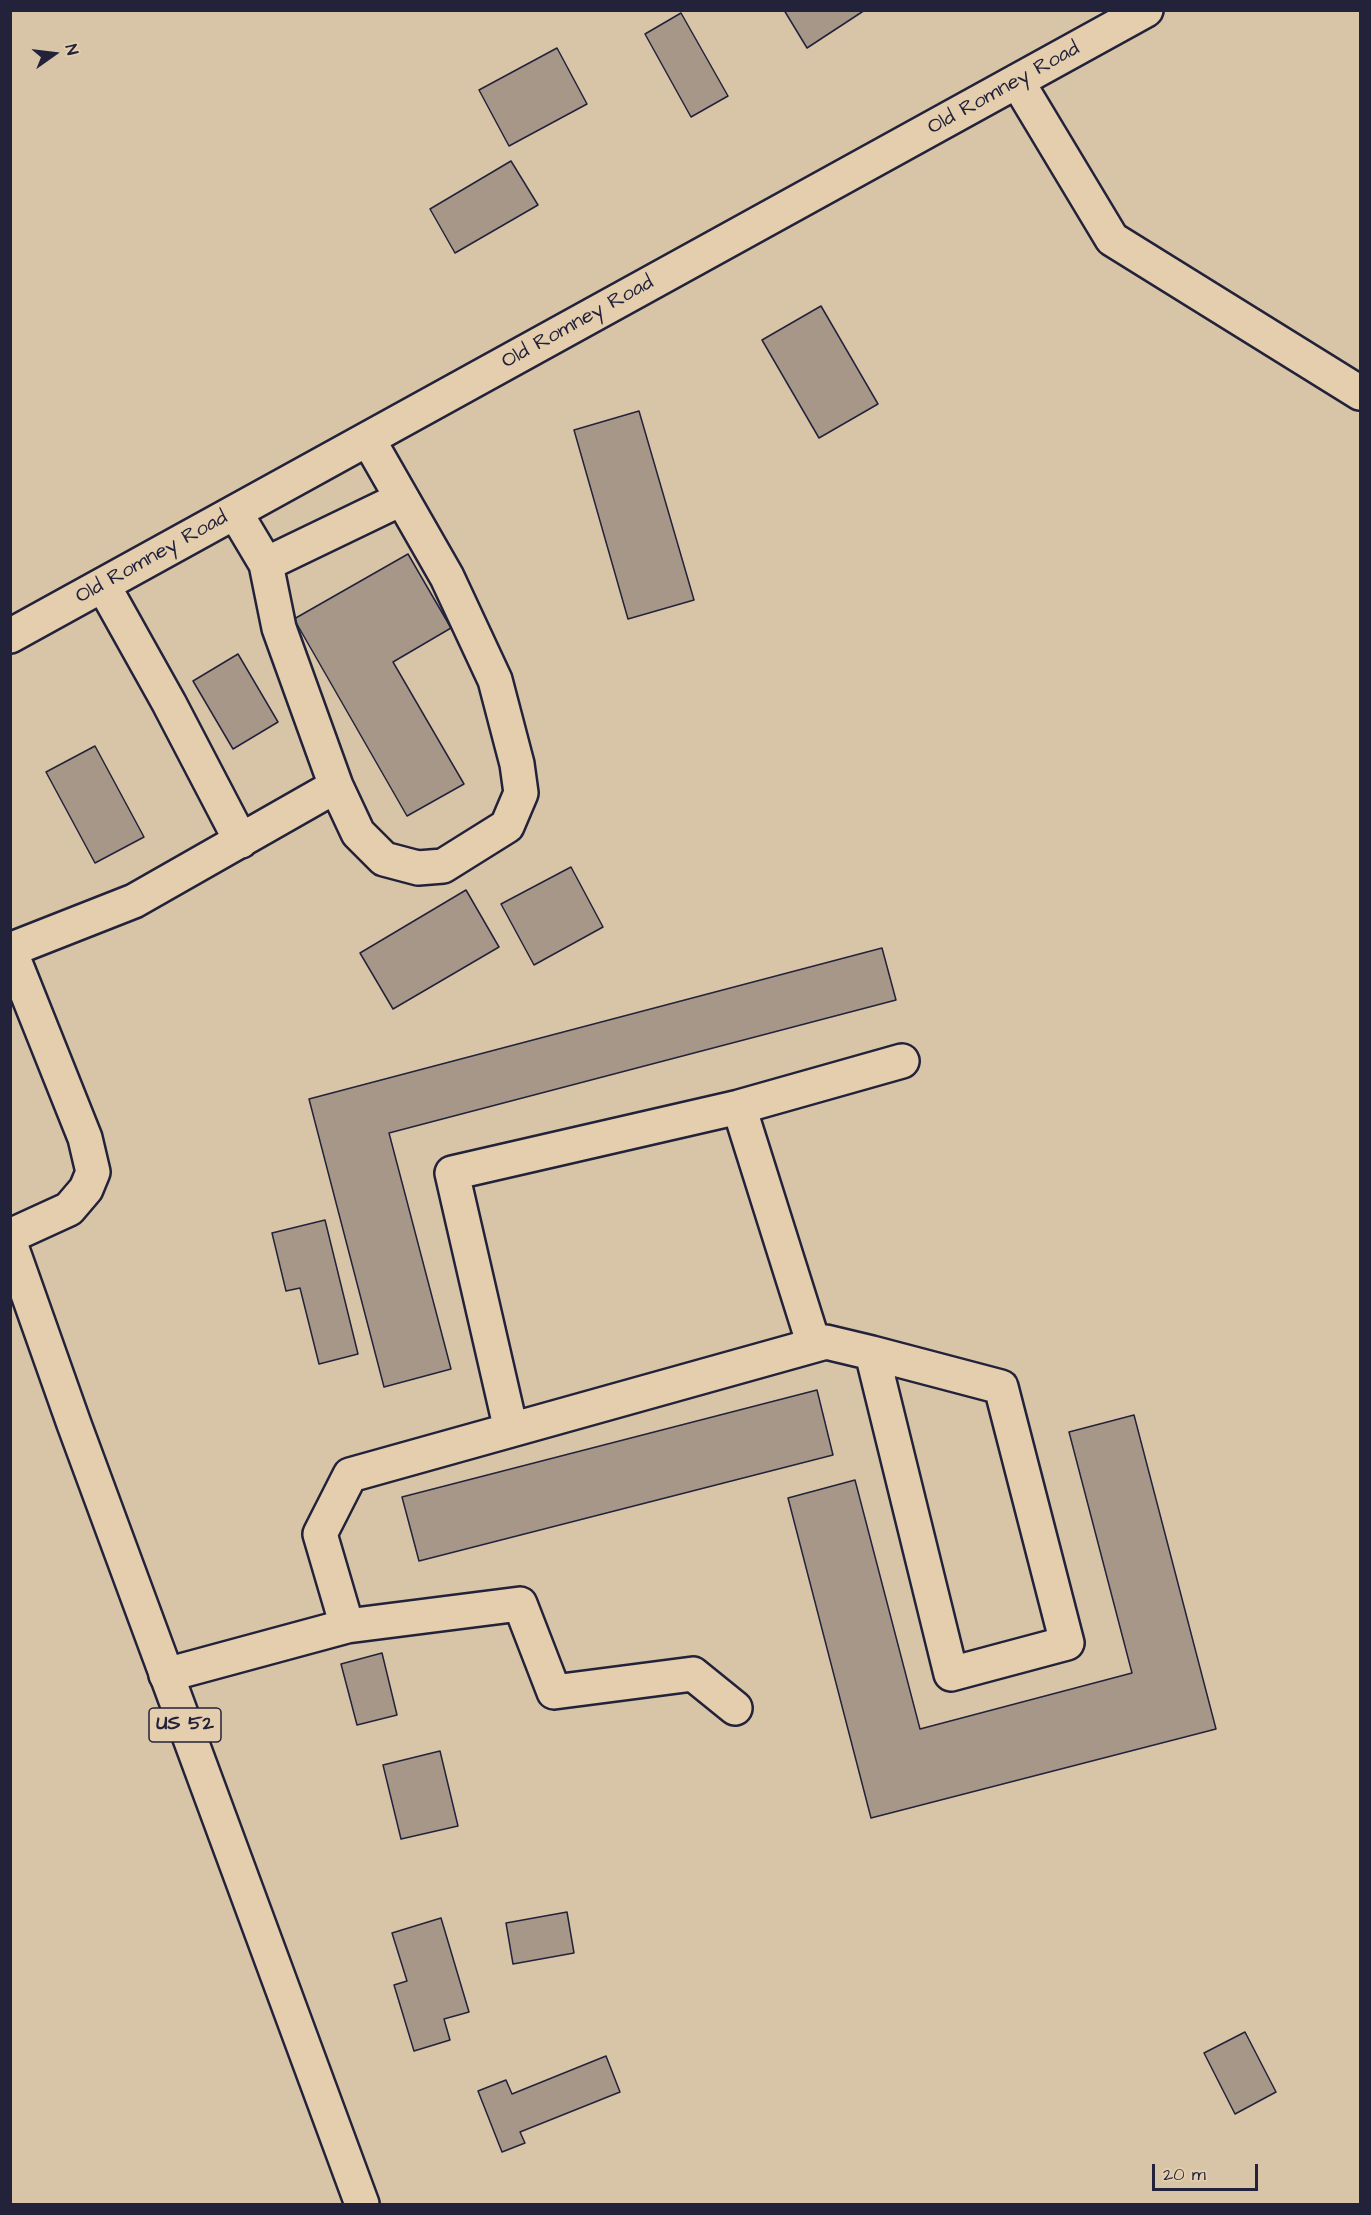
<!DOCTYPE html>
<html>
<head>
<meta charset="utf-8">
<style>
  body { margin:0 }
  #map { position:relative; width:1371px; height:2215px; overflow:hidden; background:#d8c4a6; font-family:"Architects Daughter",sans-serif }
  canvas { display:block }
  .frame { position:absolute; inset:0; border:12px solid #22223b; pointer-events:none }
  .north { position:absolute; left:24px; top:24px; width:60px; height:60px; -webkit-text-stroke:4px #e4cead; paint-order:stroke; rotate:76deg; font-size:16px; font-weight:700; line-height:24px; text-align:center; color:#22223b }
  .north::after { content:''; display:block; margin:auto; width:21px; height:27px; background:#22223b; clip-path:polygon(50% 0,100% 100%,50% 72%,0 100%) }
  .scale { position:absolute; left:1152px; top:2164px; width:106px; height:27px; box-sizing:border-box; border:3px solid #22223b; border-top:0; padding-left:8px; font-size:18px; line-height:21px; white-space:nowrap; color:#22223b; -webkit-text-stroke:4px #e4cead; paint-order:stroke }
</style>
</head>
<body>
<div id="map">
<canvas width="1371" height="2215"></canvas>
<div class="frame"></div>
<div class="north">N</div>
<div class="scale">20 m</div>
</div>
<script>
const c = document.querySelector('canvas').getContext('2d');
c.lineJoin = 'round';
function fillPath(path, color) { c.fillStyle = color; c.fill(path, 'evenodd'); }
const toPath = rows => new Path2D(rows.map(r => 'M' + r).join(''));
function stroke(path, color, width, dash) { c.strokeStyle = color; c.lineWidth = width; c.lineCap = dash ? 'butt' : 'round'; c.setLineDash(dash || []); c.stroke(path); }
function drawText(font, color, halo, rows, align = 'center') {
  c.font = font + ' "Architects Daughter",sans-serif'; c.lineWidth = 4.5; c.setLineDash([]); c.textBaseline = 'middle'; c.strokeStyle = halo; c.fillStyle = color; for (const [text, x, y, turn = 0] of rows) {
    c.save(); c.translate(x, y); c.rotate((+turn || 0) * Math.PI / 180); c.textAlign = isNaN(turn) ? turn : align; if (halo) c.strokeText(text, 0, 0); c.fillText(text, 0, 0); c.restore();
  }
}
const building = toPath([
  [784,10,865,10,807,48,784,10],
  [681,13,728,96,691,117,645,34,681,13],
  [557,48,587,104,509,146,479,90,557,48],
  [511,161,538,205,455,253,430,209,511,161],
  [821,306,878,404,819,438,762,340,821,306],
  [639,411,694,600,628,619,574,430,639,411],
  [408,554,451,628,393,662,464,784,407,816,294,619,408,554],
  [238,654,278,722,233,749,193,681,238,654],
  [95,746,144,837,95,863,46,772,95,746],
  [571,867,603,927,534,965,501,904,571,867],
  [466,890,499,947,393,1009,360,953,466,890],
  [882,948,896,1000,389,1133,451,1369,384,1387,309,1099,882,948],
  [325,1220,358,1354,319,1364,300,1288,286,1291,272,1233,325,1220],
  [817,1390,833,1455,419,1561,402,1497,817,1390],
  [1134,1415,1216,1729,871,1818,788,1498,855,1480,920,1729,1132,1673,1069,1432,1134,1415],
  [382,1653,397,1715,357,1725,341,1664,382,1653],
  [440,1751,458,1826,401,1839,383,1765,440,1751],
  [567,1912,574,1953,513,1964,506,1923,567,1912],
  [441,1918,469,2012,444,2019,450,2040,414,2051,394,1985,407,1981,392,1933,441,1918],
  [1245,2032,1276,2092,1235,2114,1204,2053,1245,2032],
  [606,2056,620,2092,520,2132,525,2143,502,2152,478,2091,506,2080,512,2094,606,2056]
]);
const minor = toPath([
  [1017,81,1112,239,1360,393],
  [235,512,266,564,401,499],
  [266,564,279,628,336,786],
  [103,585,169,703,241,841],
  [10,636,1146,10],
  [12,949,134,901,336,786,358,833,384,859,418,868,443,866,507,826,521,793,517,764,495,680,447,577,368,439],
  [10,950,85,1138,93,1172,86,1189,69,1209,10,1236],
  [739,1107,902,1061],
  [511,1430,452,1173,739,1107,814,1345],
  [347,1626,320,1534,350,1475,826,1342,872,1353,1001,1387,1067,1643,951,1674,872,1353],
  [166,1675,347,1626,520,1604,554,1692,693,1674,735,1708]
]);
const major = toPath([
  [10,1243,74,1424,362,2204]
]);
const shields = [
  [185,1725,72]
];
const shieldNames = [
  ["US 52",185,1725]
];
const streetNames = [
  ["Old Romney Road",1004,89,-29],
  ["Old Romney Road",578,323,-29],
  ["Old Romney Road",152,558,-29]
];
fillPath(building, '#a69788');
stroke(building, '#22223b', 1.5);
stroke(minor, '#22223b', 38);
stroke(major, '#22223b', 38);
stroke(minor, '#e4cead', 33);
stroke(major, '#e4cead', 33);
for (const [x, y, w] of shields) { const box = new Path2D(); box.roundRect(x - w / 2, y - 17, w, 34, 4.5); c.fillStyle = '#e4cead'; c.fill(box); stroke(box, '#22223b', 1.5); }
drawText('bold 20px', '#22223b', null, shieldNames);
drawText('21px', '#22223b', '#e4cead', streetNames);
</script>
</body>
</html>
